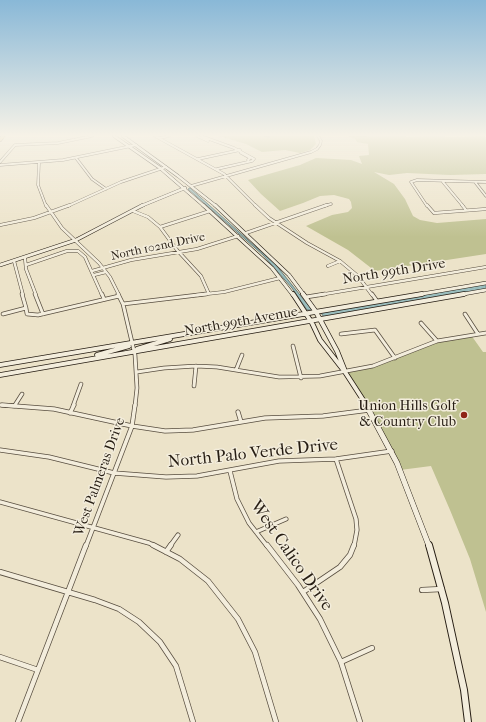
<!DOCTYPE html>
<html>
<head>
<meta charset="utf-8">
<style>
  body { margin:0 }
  canvas { display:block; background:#ece3c9 }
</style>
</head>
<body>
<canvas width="486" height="722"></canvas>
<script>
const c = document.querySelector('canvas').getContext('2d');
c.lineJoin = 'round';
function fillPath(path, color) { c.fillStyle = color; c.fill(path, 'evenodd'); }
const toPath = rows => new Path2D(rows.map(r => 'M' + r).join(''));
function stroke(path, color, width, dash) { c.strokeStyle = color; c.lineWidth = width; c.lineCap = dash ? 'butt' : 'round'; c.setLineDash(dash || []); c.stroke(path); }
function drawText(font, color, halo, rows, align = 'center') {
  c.font = font + ' "IM FELL French Canon",serif'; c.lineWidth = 3; c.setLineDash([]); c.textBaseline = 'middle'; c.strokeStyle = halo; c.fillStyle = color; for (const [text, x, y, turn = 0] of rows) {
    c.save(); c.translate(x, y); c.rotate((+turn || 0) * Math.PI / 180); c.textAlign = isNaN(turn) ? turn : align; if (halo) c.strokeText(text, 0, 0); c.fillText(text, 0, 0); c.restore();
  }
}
const green = toPath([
  [219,136,314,136,316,144,310,150,300,153,285,150,262,152,246,144],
  [347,136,486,137,486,174,450,175,407,173,389,175,374,172,394,184,405,199,413,216,420,220,437,223,486,219,486,254,375,271,348,250,306,226,332,215,348,212,352,208,351,202,349,199,334,195,320,196,303,203,280,211,261,194,248,180,300,165,316,158,351,160,362,164,359,156,369,155,368,144,357,142,355,139],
  [471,335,483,352,486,352,486,612,470,559,450,510,431,466,400,470,394,457,345,372,373,366,437,341]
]);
const water = toPath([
  [190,188,276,265,312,310,307,310,292,288,263,255,188,189,190,188],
  [486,284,486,289,324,317,321,313,486,284]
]);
const stream = toPath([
  [264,136,269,137]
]);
const streetFar4 = toPath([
  [155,136,224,174,256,206],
  [197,136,208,141],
  [201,136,234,148,254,159,252,161,217,169],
  [159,138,169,136],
  [241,153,250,158,248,160],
  [76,158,92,179,106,189],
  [198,159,240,150],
  [0,162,15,145,58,143,92,136],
  [39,163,38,185,46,206],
  [0,165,63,160,136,145],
  [443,182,463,206],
  [475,182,486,196],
  [191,186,311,152,317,149,320,145,321,141,318,136],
  [68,206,121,182,166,167],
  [324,206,331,204],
  [427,206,411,182,417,180,486,182]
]);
const streetFar3 = toPath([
  [46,205,62,228,99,263,110,277,119,295],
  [255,205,269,218,307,243,340,261,358,276,372,295],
  [427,205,434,213,486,209],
  [462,205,466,210],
  [133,211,148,217,160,227,177,250,201,276,209,294],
  [0,225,34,218,70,205],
  [160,227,210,211],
  [246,233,327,205],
  [25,258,26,269,36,295],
  [14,261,23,295],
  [26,265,67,251,78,251,85,257,102,295],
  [328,266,340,261],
  [92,271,131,260,197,249,238,236],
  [94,275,106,272],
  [197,295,224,292,280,278],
  [319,295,486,267]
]);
const streetFar2 = toPath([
  [35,294,43,314],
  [102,294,104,299],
  [118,294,123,304,135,355,137,388,135,406],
  [372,294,377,301],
  [306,297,325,294],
  [123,304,206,294],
  [26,308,27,314,38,315,119,296],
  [3,314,26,308,22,294],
  [465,314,478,334],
  [421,323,437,341],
  [341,334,375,330,395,358],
  [293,346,301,378],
  [236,370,242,355],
  [137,372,164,368,196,366,217,367,279,377,320,376,373,366,437,341,486,333],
  [194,386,196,366],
  [0,405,15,406],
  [15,405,22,394],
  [73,406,81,384]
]);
const streetFar1 = toPath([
  [2,405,54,409,132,426,165,431,193,430,265,418,323,416,369,410],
  [238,412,241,422],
  [70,413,74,405],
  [0,450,49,457,114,473,166,477,197,476,279,461,336,459,392,451],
  [336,459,356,519,357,530,354,546],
  [230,471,237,499,249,523,267,546],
  [0,502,149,543,155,546],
  [256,532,286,519],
  [86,546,132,426,135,405],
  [170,546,178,535]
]);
const street = toPath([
  [153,545,180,559,208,581,238,619,255,652,276,722],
  [267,545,298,585,320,619,341,662,360,722],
  [166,552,171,545],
  [0,572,95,600,119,609,139,622,160,642,176,666,193,722],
  [422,590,442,589],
  [303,592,340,567,350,555,354,545],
  [0,657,38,670],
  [341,662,372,648],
  [18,722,86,545]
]);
const secondaryFar4 = toPath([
  [114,136,160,168,204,206],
  [123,136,178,176,216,206],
  [141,206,185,188]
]);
const secondaryFar3 = toPath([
  [203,205,272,268,293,295],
  [215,205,289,275,304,295],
  [0,265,76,240,143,205],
  [416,295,486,283],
  [458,295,486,290]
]);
const secondaryFar2 = toPath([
  [293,294,312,323,320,340,345,372,367,406],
  [303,294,316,312,337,351,345,371],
  [137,349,170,339],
  [97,355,129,346],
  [0,365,422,294],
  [0,375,464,294]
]);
const secondaryFar1 = toPath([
  [366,405,397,463,429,546]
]);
const secondary = toPath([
  [429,545,445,603,464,690,468,722]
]);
const primary = toPath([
  [0,140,3,136]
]);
const markers = [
  [464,415,4,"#8f2418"]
];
const farStreetnames = [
  ["North 102nd Drive",158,247,-12]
];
const streetNames = [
  ["North 99th Drive",394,272,-9],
  ["North 99th Avenue",241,322,-10],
  ["West Palmeras Drive",100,477,-70]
];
const poiNames = [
  ["Union Hills Golf",456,407],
  ["& Country Club",456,423]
];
const nearStreetnames = [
  ["North Palo Verde Drive",253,454,-6],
  ["West Calico Drive",291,556,55]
];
fillPath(green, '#bfc191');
fillPath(water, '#9abdbd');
stroke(water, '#6c7d79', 1);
stroke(stream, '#6c7d79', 1);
stroke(streetFar4, '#584e40', 3);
stroke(streetFar3, '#584e40', 3.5);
stroke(streetFar2, '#584e40', 4.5);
stroke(streetFar1, '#584e40', 5);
stroke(street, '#584e40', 6);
stroke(secondaryFar4, '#261d13', 3.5);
stroke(secondaryFar3, '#261d13', 4);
stroke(secondaryFar2, '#261d13', 5.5);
stroke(secondaryFar1, '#261d13', 6);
stroke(secondary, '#261d13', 8);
stroke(primary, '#261d13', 4);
stroke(streetFar4, '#f3eddc', 2);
stroke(streetFar3, '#f3eddc', 2.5);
stroke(streetFar2, '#f3eddc', 3);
stroke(streetFar1, '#f3eddc', 3.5);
stroke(street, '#f3eddc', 4.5);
stroke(secondaryFar4, '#f3eddc', 2.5);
stroke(secondaryFar3, '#f3eddc', 3);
stroke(secondaryFar2, '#f3eddc', 4);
stroke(secondaryFar1, '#f3eddc', 5);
stroke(secondary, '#f3eddc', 6);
stroke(primary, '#e6c284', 3);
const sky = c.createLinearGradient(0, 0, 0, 237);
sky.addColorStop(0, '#89b8d7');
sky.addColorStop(0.57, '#f6f2e7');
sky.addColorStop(1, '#f6f2e700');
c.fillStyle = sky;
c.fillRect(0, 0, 486, 237);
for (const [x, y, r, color] of markers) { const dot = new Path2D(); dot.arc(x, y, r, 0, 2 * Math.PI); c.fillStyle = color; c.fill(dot); stroke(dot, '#f3eddc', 1.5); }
drawText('12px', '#261d13', '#f3eddc', farStreetnames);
drawText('14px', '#261d13', '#f3eddc', streetNames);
drawText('14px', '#261d13', '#f3eddc', poiNames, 'right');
drawText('17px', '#261d13', '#f3eddc', nearStreetnames);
</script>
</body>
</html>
